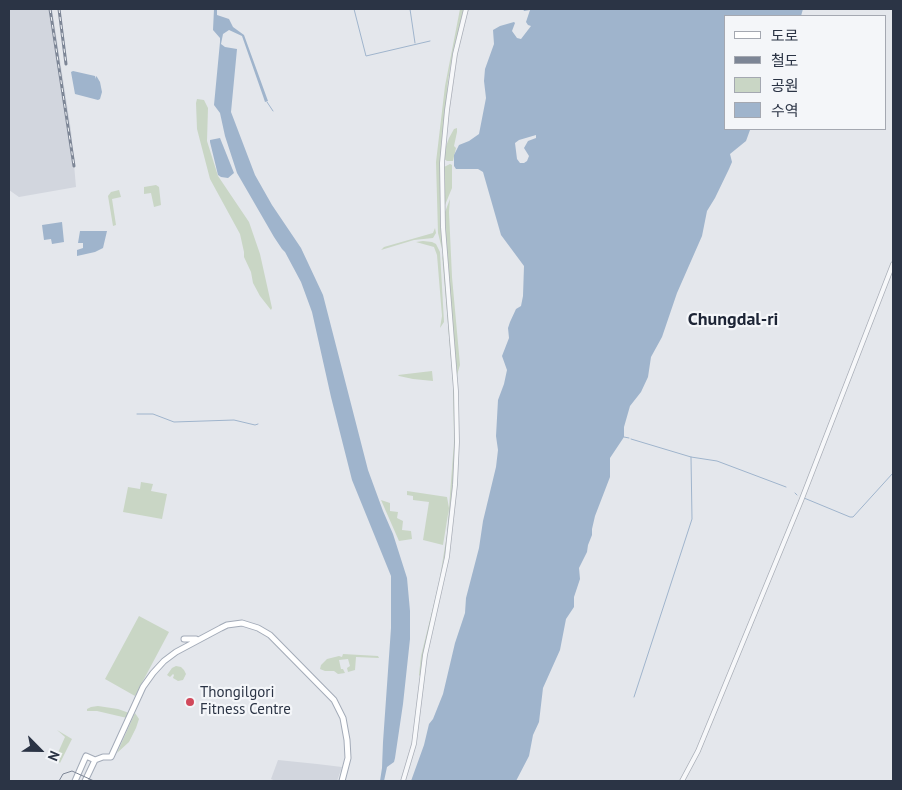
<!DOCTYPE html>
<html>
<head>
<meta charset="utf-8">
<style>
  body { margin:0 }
  #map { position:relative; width:902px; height:790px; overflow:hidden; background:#e4e7ec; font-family:"PT Sans","Noto Sans KR",sans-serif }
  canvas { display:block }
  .frame { position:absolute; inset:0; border:10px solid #2b3445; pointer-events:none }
  .legend { position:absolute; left:724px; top:15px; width:162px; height:115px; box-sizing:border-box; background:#f4f6f9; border:1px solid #a4a8b1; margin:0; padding:6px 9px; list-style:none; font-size:15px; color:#2b3445 }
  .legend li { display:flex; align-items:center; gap:10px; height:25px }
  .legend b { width:25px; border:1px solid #a4a8b1 }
  .north { position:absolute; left:15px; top:725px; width:50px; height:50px; -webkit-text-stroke:4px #f4f6f9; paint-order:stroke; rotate:113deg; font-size:14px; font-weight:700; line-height:20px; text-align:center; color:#2b3445 }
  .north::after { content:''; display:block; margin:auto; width:18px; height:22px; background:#2b3445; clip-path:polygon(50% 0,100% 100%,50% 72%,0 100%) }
</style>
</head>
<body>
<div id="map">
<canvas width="902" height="790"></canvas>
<div class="frame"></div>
<ul class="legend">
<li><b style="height:6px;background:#fff"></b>도로</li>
<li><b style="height:6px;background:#7d8696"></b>철도</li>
<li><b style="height:14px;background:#c9d6c5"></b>공원</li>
<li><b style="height:14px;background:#9fb4cc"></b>수역</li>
</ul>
<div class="north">N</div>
</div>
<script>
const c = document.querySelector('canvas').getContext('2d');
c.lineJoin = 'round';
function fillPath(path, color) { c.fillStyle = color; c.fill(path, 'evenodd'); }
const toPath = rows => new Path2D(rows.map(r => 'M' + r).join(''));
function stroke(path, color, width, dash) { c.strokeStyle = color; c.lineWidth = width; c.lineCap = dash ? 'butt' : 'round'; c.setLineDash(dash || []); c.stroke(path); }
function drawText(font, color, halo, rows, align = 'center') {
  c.font = font + ' "PT Sans",sans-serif'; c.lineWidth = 4.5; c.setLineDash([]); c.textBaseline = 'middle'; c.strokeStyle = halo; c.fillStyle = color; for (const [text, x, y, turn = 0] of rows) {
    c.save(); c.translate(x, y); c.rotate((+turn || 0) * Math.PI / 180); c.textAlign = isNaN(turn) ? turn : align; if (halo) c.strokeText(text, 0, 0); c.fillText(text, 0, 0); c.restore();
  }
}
const built = toPath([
  [9,9,52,9,71,130,76,187,19,197,9,190],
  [278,760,317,764,342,767,337,781,276,781,271,779]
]);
const green = toPath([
  [460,9,464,9,453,51,448,81,441,160,443,253,438,233,436,162,445,86],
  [197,99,204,100,208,108,207,141,218,176,249,222,260,254,272,308,271,310,260,296,253,283,251,272,244,257,244,252,240,234,210,179,197,129,196,103],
  [457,128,457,132,454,146,456,148,453,161,447,161,444,159,444,152,449,138,454,129],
  [450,164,452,165,452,188,445,205,444,167],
  [156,185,159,187,161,205,154,207,151,193,144,194,144,187],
  [119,190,121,197,112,199,116,225,113,226,108,196,111,192],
  [450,199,449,212,452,277,460,365,457,375,446,248,445,212],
  [435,228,436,233,433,238,414,240,381,250,384,247,433,233],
  [423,241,432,242,436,244,440,252,444,322,440,328,442,316,437,255,434,247,416,242],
  [442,255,444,261,455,402,455,462,446,548,420,676,419,675,421,656,439,583,447,534,454,442,453,383],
  [432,371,433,381,413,379,399,376,398,375],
  [141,482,153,484,151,491,167,494,162,519,123,512,128,487,140,489],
  [407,491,447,497,449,508,443,545,423,540,429,502,413,500,413,496,407,495],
  [381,500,390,503,390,511,398,512,397,518,403,521,402,530,411,531,412,539,399,541],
  [139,616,169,632,135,696,105,679],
  [343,654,378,656,379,658,356,657,355,670,348,672,347,668,350,666,348,659,339,660,341,669,343,669,345,673,338,674,334,671,325,671,320,669,321,665,327,659,339,656,342,657],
  [176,666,181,667,184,670,186,674,183,680,178,681,173,678,174,675,173,674,170,677,167,675,172,668],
  [98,706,118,709,129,713,127,718,97,711,87,711,87,709,91,707],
  [135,713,139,719,136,728,129,742,117,753],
  [57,730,72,739,60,763,57,760,57,755,65,737]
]);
const water = toPath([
  [214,9,217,9,217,15,229,19,233,27,244,35,268,101,265,102,263,96,242,36,229,30,223,34,221,44,225,47,237,49,231,112,255,175,272,205,301,248,323,295,368,470,383,511,393,534,407,578,410,611,410,639,403,704,395,758,394,762,387,767,384,781,380,781,382,768,383,742,391,628,391,576,352,480,331,397,312,312,301,282,285,252,282,249,274,237,237,173,225,136,220,113,214,105,220,42,220,38,213,30],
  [523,9,803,9,801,16,726,16,726,129,750,130,746,141,730,154,732,162,729,169,715,198,707,211,702,236,677,293,662,337,651,357,648,377,641,392,630,406,624,427,624,437,610,458,610,477,595,516,592,529,592,535,588,545,587,552,579,568,580,579,574,597,574,607,566,619,560,650,543,688,539,722,533,735,529,756,516,781,411,781,424,745,429,724,433,719,443,694,455,643,465,613,466,598,479,548,483,521,496,467,498,450,496,436,498,400,504,384,507,370,502,356,509,338,508,328,510,322,516,309,521,306,523,296,524,266,501,235,483,172,478,169,456,169,454,166,454,155,459,145,469,141,479,134,486,98,484,81,485,69,494,44,493,30,500,26,514,22,515,23,512,31,517,38,521,39,531,26,528,25,526,22,530,10,524,11],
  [536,135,536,138,528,141,524,148,529,156,527,161,524,163,520,163,517,159,515,143,519,140],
  [73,71,95,76,95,79,96,76,97,77,100,82,102,92,100,99,98,100,75,94,71,72],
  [220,138,234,173,228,178,221,177,218,175,210,142,210,140],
  [62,222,64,242,52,244,51,239,44,240,42,225],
  [80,231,107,231,103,248,95,252,77,256,77,250,83,248,83,243,78,243]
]);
const stream = toPath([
  [354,9,366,56,430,41],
  [410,9,415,43],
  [267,102,273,111],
  [137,414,153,414,174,422,234,420,255,425,258,424],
  [624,437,629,438],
  [631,439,691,457,717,461,786,487],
  [795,493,797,495],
  [804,498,850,517,853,517,893,473],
  [634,697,692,519,691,457]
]);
const minor = toPath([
  [403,781,414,744,425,655,447,557,455,485,457,442,456,391,443,227,442,163,447,110,455,54,466,9],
  [682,781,698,751,801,501,893,264]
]);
const major = toPath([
  [184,639,196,639],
  [95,760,103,757,111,757,143,687,153,673,164,661,176,652,221,628,227,625,242,623,258,628,270,635,334,700,343,718,347,740,348,758,342,781],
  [75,781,86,756,95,760,85,781]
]);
const tram = toPath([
  [59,781,63,774,72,771,94,781]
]);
const rail = toPath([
  [50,9,74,166],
  [59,9,66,64]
]);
const markers = [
  [190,702,5,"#d1495b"]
];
const poiNames = [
  ["Thongilgori",200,693],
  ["Fitness Centre",200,710]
];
const quarterNames = [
  ["Chungdal-ri",733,320]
];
fillPath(built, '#d2d6de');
fillPath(green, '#c9d6c5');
fillPath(water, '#9fb4cc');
stroke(stream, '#9fb4cc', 1);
stroke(minor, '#a9aeb7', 5.5);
stroke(major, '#a3abb8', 7);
stroke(minor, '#f7f8fa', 4);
stroke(major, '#fff', 5);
stroke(tram, '#7d8696', 1);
stroke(rail, '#7d8696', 3);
stroke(rail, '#f4f6f9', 1, [4]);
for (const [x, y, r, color] of markers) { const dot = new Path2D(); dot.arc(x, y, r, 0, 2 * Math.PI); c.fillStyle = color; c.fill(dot); stroke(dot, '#f4f6f9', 2); }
drawText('15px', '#2b3445', '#f4f6f9', poiNames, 'left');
drawText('bold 18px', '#1d2536', '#f4f6f9', quarterNames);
</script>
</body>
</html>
